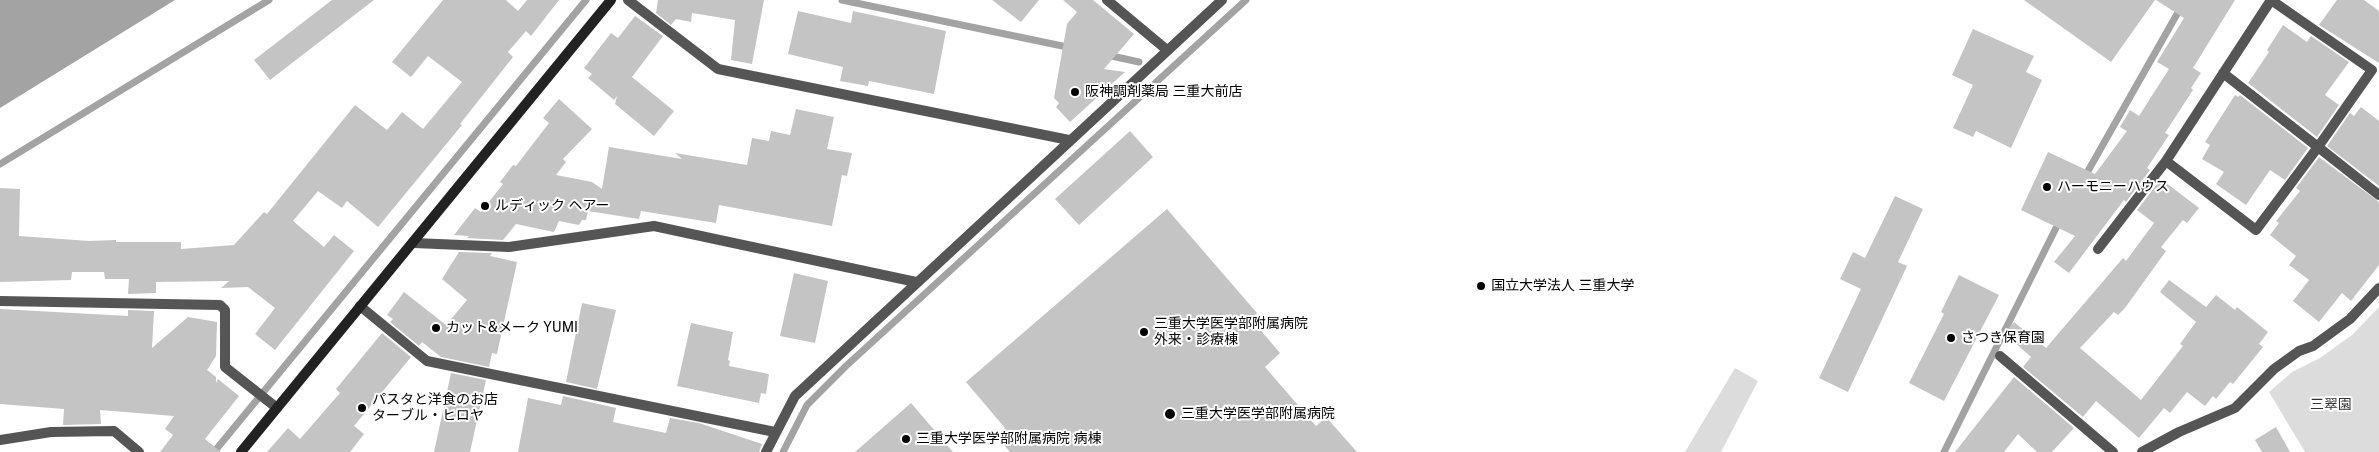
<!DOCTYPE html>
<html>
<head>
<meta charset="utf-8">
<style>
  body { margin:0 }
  canvas { display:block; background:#fff }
</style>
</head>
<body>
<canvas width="2379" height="452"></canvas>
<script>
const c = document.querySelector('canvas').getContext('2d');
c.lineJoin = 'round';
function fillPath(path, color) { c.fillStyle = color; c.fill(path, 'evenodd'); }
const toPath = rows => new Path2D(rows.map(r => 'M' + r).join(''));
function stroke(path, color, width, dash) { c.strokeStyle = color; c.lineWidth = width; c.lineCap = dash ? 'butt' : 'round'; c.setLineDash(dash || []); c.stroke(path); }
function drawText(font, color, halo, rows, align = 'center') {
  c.font = font + ' "Public Sans","Noto Sans JP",sans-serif'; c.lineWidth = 4; c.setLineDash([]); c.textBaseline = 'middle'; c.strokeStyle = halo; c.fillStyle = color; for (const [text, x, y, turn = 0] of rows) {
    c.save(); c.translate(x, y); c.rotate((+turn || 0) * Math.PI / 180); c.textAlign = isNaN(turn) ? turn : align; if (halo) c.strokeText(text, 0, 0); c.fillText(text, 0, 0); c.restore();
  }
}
const green = toPath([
  [2379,307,2379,452,2305,452,2269,392,2292,372,2320,358,2352,335],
  [1735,368,1758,381,1721,452,1685,452]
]);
const water = toPath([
  [0,0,175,0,0,108]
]);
const stream = toPath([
  [842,0,1072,48],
  [1107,55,1139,62],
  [0,164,269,0],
  [2084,178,2185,0],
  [214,452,586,0],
  [783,452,807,405,846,366,1246,0],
  [1944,452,2060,220]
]);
const building = toPath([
  [332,0,374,0,270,80,254,60],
  [443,0,506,0,518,11,527,0,559,0,531,36,526,31,508,52,513,57,460,124,462,125,378,227,347,201,342,208,318,191,293,221,324,247,334,235,354,251,275,350,255,334,275,308,248,287,221,288,229,281,156,282,156,293,128,294,129,279,105,279,104,272,72,272,71,280,0,282,0,188,20,189,19,236,89,241,116,240,116,242,181,242,181,249,234,245,264,212,267,214,355,105,387,130,402,112,423,129,462,82,428,56,411,77,392,62],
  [658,0,764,0,752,64,731,60,735,20,692,13,691,22,676,19,671,25,656,13],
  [992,0,1039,0,1021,22],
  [1063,0,1093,0,1134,34,1104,69,1125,72,1070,122,1056,107,1059,103,1054,98,1067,24,1077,12],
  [2024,0,2155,0,2111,62],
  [2156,0,2235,0,2193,68,2201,73,2191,88,2193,90,2165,133,2169,135,2147,168,2150,170,2126,202,2124,200,2069,273,2054,262,2075,236,2021,210,2048,152,2095,174,2127,131,2120,127,2130,110,2139,116,2169,69,2157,62,2184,18],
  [2337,0,2364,0,2379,11,2379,63,2319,25],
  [798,11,851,23,853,11,946,31,934,94,869,81,868,86,840,81,843,67,788,54],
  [635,16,663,36,632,77,674,111,654,136,615,104,617,96,614,100,588,78,592,74,584,68,611,33,618,38],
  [2283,25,2307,42,2311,36,2349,62,2325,95,2339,105,2317,137,2248,83,2269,52,2267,50],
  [1973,29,2034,56,2026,72,2042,80,2011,148,1976,131,1973,137,1953,128,1973,85,1952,75],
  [2235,95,2238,97,2240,95,2308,148,2285,180,2270,170,2246,205,2216,184,2224,172,2202,159,2210,145,2205,142],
  [559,99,592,129,563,159,566,162,556,175,592,182,602,189,609,147,682,159,675,153,747,165,752,138,769,141,771,131,790,135,796,109,834,117,827,149,852,153,847,176,842,175,832,226,719,205,716,223,641,211,639,219,588,211,586,220,582,220,579,225,559,221,554,232,516,224,503,240,467,238,469,236,454,235,475,208,481,212,503,184,500,182,513,165,516,166,549,123,543,118],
  [2361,107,2379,121,2379,186,2327,146,2350,113,2354,116],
  [1130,131,1153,157,1079,225,1055,199],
  [2319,157,2379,202,2379,265,2351,301,2342,293,2319,322,2293,301,2309,280,2289,265,2296,256,2270,235,2279,223,2276,221,2300,191,2296,188],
  [2161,179,2199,208,2187,223,2183,220,2161,247,2166,251,2125,308,2118,315,2114,312,2080,348,2141,400,2183,346,2180,344,2196,322,2160,292,2169,280,2206,307,2216,295,2235,310,2237,307,2268,332,2259,344,2263,347,2233,384,2230,382,2216,399,2213,396,2205,406,2187,392,2170,413,2164,408,2139,438,2096,401,2083,417,2023,367,2031,357,2004,333,2014,322,2046,348,2123,258,2126,261,2154,223,2137,210],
  [1895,196,1923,209,1898,262,1907,266,1848,392,1819,378,1861,289,1840,279,1853,252,1865,258],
  [1167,209,1257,313,1251,319,1280,353,1265,367,1316,426,1326,417,1357,452,1010,452,996,436,1005,428,966,382],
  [459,252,492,253,490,256,517,262,497,354,492,353,489,367,441,357,422,342,419,346,390,322,393,319,387,315,404,292,446,325,467,300,442,279],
  [794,273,828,281,815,343,780,336],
  [1959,275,1999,295,1944,401,1909,383,1944,314,1941,312],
  [582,303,616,310,597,389,566,382],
  [0,309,128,316,128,310,154,311,152,348,188,317,217,322,216,356,207,370,216,377,216,383,218,379,239,396,205,439,221,452,160,452,173,435,165,429,174,416,100,410,101,424,63,425,64,409,0,404],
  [691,323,733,332,728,360,730,361,729,366,769,374,766,394,761,393,759,403,677,386],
  [382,333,411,357,354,426,364,434,350,452,267,452,288,428,300,439,340,393,336,389],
  [451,373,486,380,470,452,434,452],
  [2014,377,2074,428,2052,452,2037,452,2018,434,2004,452,1955,452],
  [563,396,616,408,613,422,666,433,670,418,699,423,762,444,759,452,518,452,528,398,561,405],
  [911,403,953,452,855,452],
  [2276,427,2290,452,2262,452,2255,440]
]);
const street = toPath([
  [628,0,718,69,1069,140],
  [1107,0,1167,50],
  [2271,0,2372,70,2318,147,2379,195],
  [2166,161,2256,230,2318,147,2223,73],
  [414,243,509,247,654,226,916,282],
  [2098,249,2166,161,2271,0],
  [0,301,220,305,225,310,225,367,277,408],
  [360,306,427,361,775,432],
  [2000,356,2113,452],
  [0,440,51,432,114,431,139,452],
  [766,452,795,396,1222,0],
  [2142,452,2179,432,2235,408,2274,369,2299,351,2313,346,2350,319,2379,288]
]);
const secondary = toPath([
  [241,452,611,0]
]);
const markers = [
  [1075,92,5,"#000"],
  [2047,187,5,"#000"],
  [485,206,5,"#000"],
  [1481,286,5,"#000"],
  [436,328,5,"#000"],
  [1144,332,5,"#000"],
  [1951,338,5,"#000"],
  [362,408,5,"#000"],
  [1170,414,6,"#000"],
  [906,439,5,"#000"]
];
const poiNames = [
  ["阪神調剤薬局 三重大前店",1085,92],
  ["ハーモニーハウス",2057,187],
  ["ルディック ヘアー",495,206],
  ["国立大学法人 三重大学",1491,286],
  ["三重大学医学部附属病院",1154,324],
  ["外来・診療棟",1154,340],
  ["カット&メーク YUMI",446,328],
  ["さつき保育園",1961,338],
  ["パスタと洋食のお店",372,400],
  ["ターブル・ヒロヤ",372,416],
  ["三重大学医学部附属病院",1181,414],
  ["三重大学医学部附属病院 病棟",916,439]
];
const parkNames = [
  ["三翠園",2331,405]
];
fillPath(green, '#dcdcdc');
fillPath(water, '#a3a3a3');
stroke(stream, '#a3a3a3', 7);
fillPath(building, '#c4c4c4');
stroke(street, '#555', 10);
stroke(secondary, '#222', 10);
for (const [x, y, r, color] of markers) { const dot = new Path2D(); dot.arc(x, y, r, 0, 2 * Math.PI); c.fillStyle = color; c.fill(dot); stroke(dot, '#fff', 2); }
drawText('14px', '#000', '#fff', poiNames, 'left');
drawText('14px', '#333', '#fff', parkNames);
</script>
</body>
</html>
